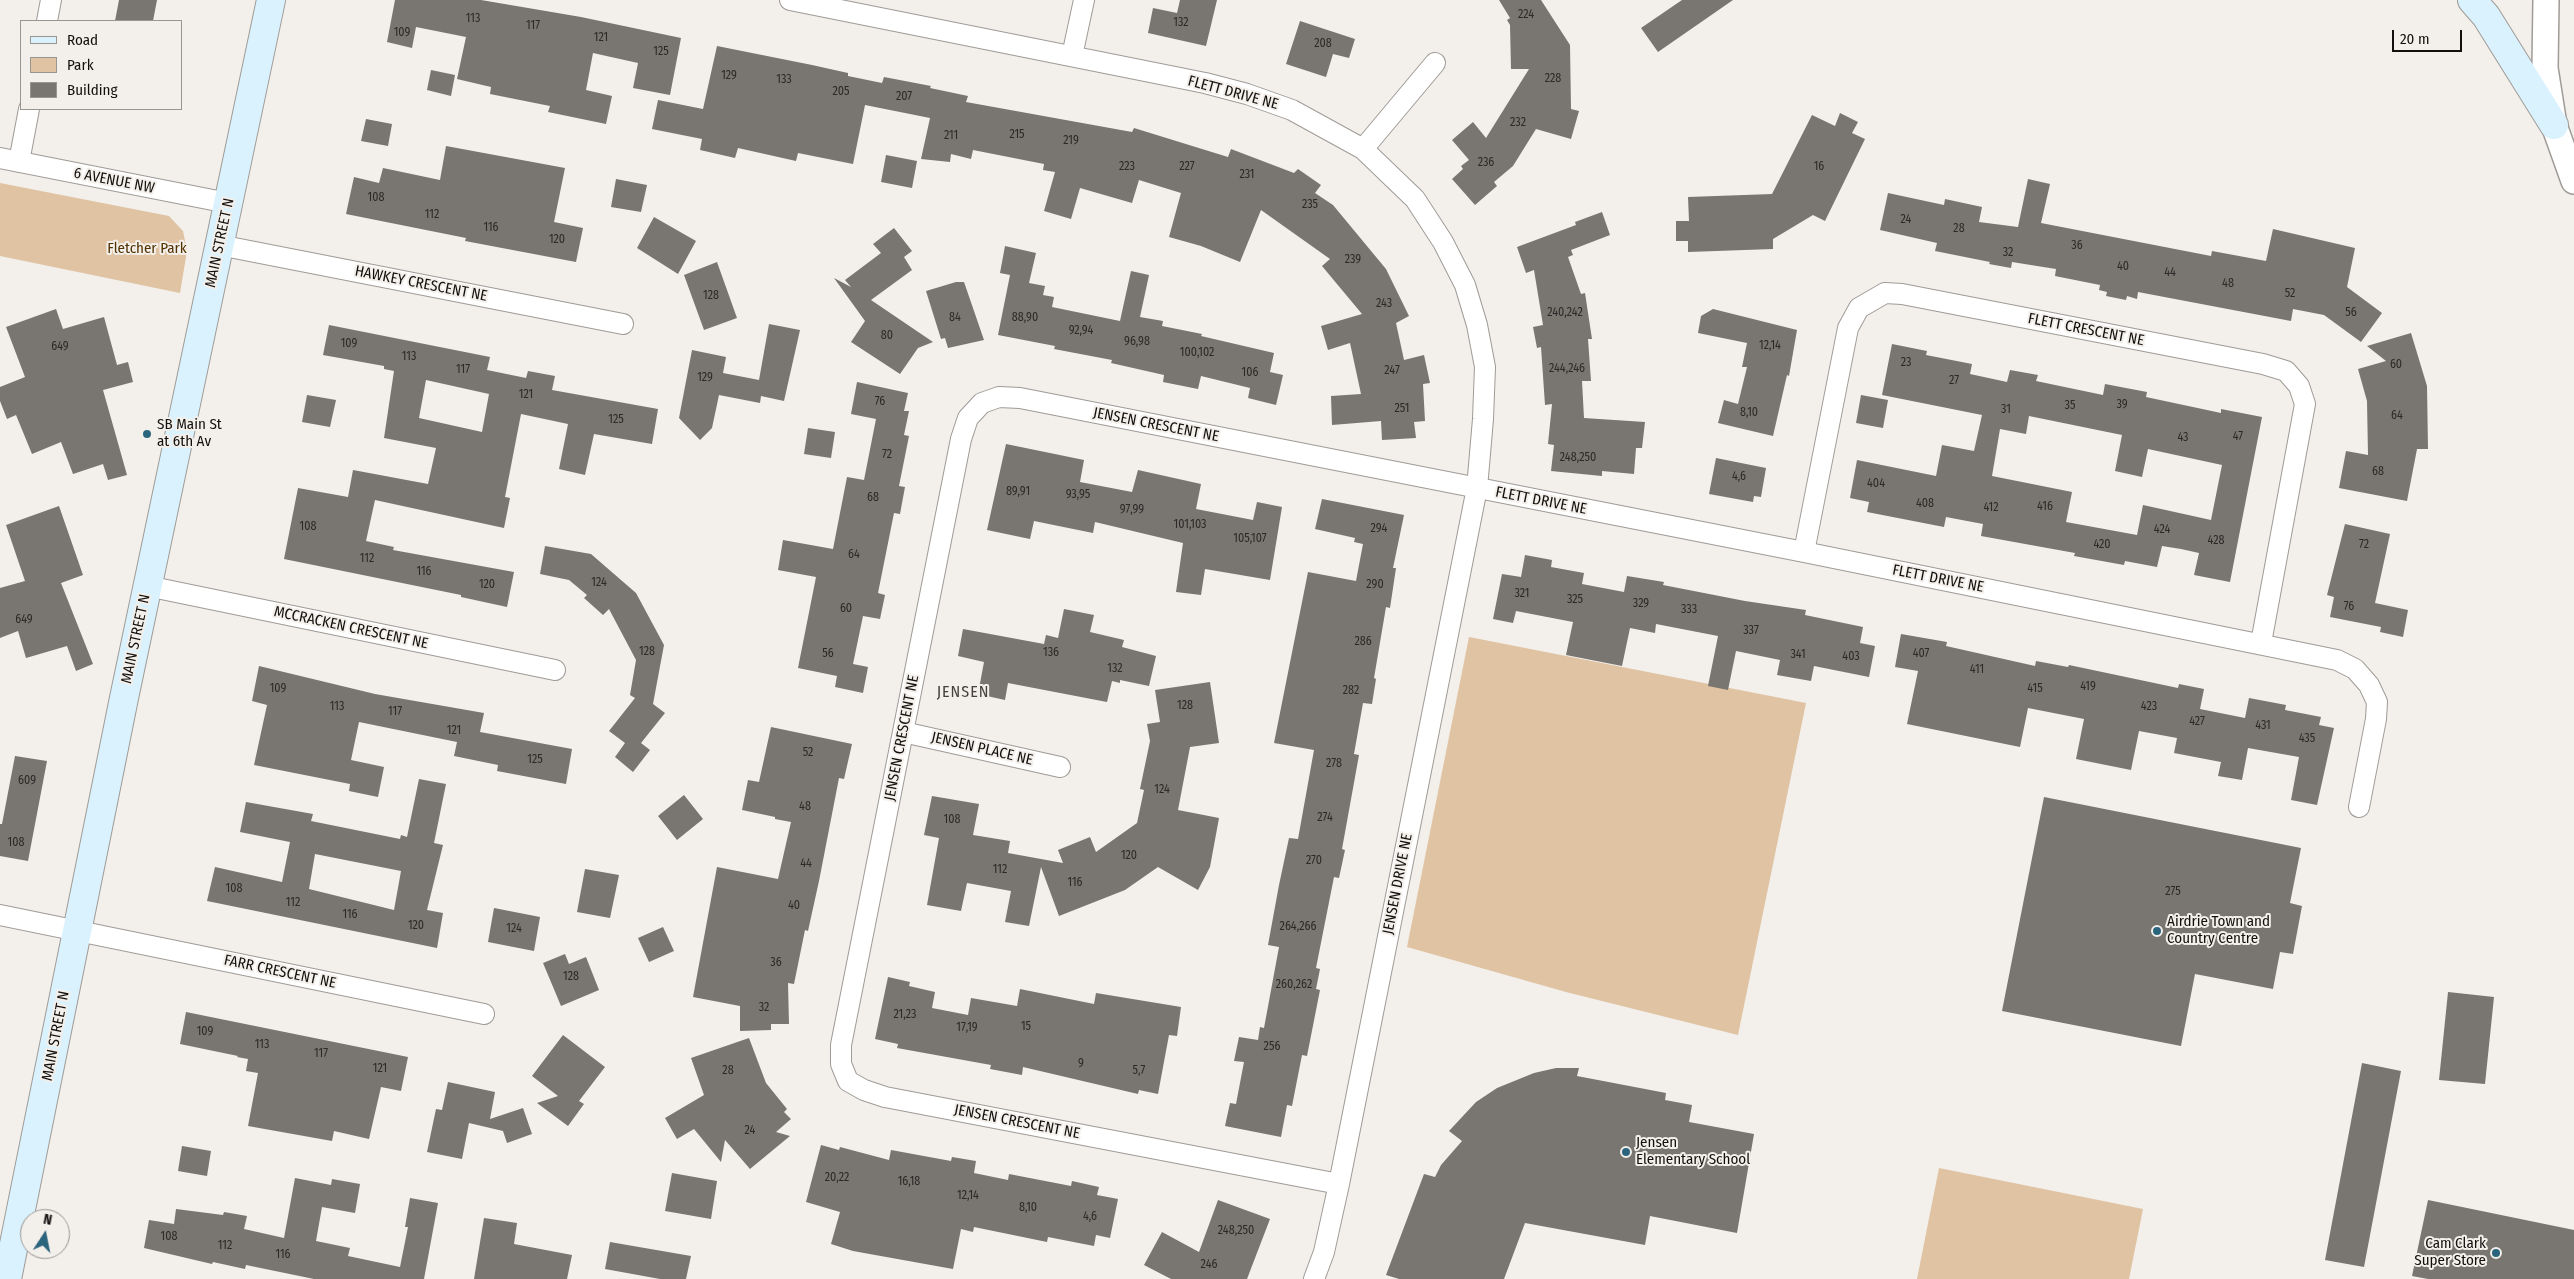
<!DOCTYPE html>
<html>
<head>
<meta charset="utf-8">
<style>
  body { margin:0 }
  #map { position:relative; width:2574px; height:1279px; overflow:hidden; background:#f3efea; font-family:"Fira Sans Condensed",sans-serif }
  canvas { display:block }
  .legend { position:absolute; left:20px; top:20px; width:162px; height:90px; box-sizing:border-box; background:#f3efea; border:1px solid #999692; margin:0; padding:6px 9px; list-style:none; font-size:15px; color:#12100f }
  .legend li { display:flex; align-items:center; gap:10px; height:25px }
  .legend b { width:25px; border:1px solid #999692 }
  .north { position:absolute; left:20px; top:1209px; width:50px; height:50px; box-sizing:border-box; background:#f3efea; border:1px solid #999692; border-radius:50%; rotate:11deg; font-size:14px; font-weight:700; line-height:20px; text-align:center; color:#12100f }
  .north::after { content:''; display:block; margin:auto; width:18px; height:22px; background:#2b647d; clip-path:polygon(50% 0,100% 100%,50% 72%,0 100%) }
  .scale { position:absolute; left:2392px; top:30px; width:70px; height:22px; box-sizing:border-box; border:2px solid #12100f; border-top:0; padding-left:6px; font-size:15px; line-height:18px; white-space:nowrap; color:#12100f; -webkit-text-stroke:4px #f3efea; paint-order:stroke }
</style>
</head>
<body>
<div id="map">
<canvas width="2574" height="1279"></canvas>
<ul class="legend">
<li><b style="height:6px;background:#d9f2fe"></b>Road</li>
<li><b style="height:14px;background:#dfc3a3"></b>Park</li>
<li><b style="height:14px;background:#797571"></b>Building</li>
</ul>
<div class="north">N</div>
<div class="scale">20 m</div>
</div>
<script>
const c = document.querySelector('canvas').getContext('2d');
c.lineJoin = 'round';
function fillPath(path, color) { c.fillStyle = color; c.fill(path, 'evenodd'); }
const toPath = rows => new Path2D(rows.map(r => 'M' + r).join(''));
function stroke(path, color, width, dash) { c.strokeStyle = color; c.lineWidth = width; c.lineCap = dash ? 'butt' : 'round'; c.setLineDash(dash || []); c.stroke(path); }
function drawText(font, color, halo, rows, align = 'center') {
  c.font = font + ' "Fira Sans Condensed",sans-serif'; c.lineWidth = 4; c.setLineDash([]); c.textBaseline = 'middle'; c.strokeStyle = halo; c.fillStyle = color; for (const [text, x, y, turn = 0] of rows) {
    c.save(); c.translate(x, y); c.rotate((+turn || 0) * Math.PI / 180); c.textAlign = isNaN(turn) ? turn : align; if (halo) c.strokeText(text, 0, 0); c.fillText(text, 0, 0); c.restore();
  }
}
const green = toPath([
  [0,183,169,216,183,231,187,251,180,293,0,256],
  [1469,637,1806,703,1738,1035,1566,992,1407,947],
  [1939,1168,2143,1209,2129,1279,1917,1279]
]);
const building = toPath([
  [119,0,157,0,153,21,115,21],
  [395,0,481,0,581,17,681,38,670,95,633,88,638,63,593,53,586,90,612,96,606,124,548,112,550,106,490,94,491,87,457,79,466,37,416,27,412,48,387,42],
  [1180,0,1217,0,1206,46,1148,33,1153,8,1177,13],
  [1499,0,1541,0,1570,45,1571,109,1579,111,1571,139,1536,129,1513,166,1494,182,1497,186,1475,205,1452,179,1463,169,1461,166,1469,160,1452,140,1473,122,1486,138,1529,69,1511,69,1510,25,1507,20,1510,18],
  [1682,0,1733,0,1658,52,1641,28],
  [1300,21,1355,39,1349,58,1333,54,1326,77,1286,64],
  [717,46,812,65,848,73,848,76,882,83,884,77,931,86,930,88,968,96,966,102,1132,132,1134,128,1228,157,1231,149,1294,173,1298,169,1321,185,1315,193,1333,205,1386,269,1409,316,1396,323,1404,360,1424,355,1430,383,1423,384,1425,421,1414,422,1416,438,1382,440,1381,421,1332,425,1331,396,1361,394,1350,343,1328,350,1321,326,1362,314,1322,266,1330,259,1261,210,1240,262,1201,246,1169,237,1181,193,1139,180,1132,203,1080,188,1071,219,1044,211,1055,172,1043,170,1044,164,973,150,971,159,951,154,950,162,921,159,930,118,865,105,853,164,798,153,796,161,738,148,735,158,700,150,702,139,652,129,658,100,703,109],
  [431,70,455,75,451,96,427,90],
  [1840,113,1858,122,1852,133,1865,139,1825,221,1813,215,1773,239,1773,249,1688,252,1688,241,1676,241,1676,221,1689,221,1688,197,1772,194,1812,115,1835,126],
  [366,119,392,124,388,146,361,141],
  [446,146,565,168,554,222,583,228,576,262,465,241,466,238,346,214,354,177,379,183,383,168,440,180],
  [886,155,917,161,912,188,881,182],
  [616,179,647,185,641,212,611,207],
  [2028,179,2050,184,2041,223,2211,256,2212,251,2266,261,2273,229,2355,248,2347,287,2382,313,2361,342,2324,315,2293,309,2291,321,2138,292,2137,299,2127,296,2126,300,2106,296,2107,292,2099,290,2100,285,2055,276,2056,269,2012,262,2011,268,1989,264,1990,262,1935,251,1937,243,1880,230,1888,193,1944,205,1945,199,1982,207,1979,222,2018,227],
  [1602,212,1610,235,1571,250,1573,255,1568,257,1581,294,1585,293,1592,339,1588,339,1591,381,1582,381,1584,418,1645,422,1642,448,1636,448,1634,474,1602,471,1602,476,1551,471,1554,445,1548,444,1552,404,1545,405,1541,347,1537,348,1533,327,1543,325,1534,270,1526,273,1517,247,1576,225,1575,222],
  [654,217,696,241,678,274,637,248],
  [894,228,912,251,904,257,912,270,871,300,933,342,918,348,900,374,851,342,865,321,834,278,851,287,845,280,881,253,873,244],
  [1005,246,1036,253,1029,283,1045,286,1043,295,1054,297,1052,307,1120,321,1131,271,1149,275,1140,317,1163,321,1162,326,1202,334,1201,336,1274,353,1270,372,1283,375,1276,405,1248,398,1250,388,1201,376,1198,389,1163,382,1164,375,1111,363,1112,360,1054,349,1055,346,998,335,1010,275,1000,273],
  [717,262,737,318,704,330,684,275],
  [956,282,964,282,984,340,948,348,945,338,941,339,926,291],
  [56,309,63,329,104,317,117,365,128,362,133,382,103,390,127,475,108,480,103,464,73,474,61,442,32,454,16,415,7,419,0,401,0,387,25,377,6,327],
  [1713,309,1797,330,1789,376,1787,375,1773,436,1718,423,1724,400,1738,404,1747,367,1742,367,1747,343,1698,333,1701,316],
  [769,324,800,330,784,401,761,396,760,403,719,395,712,428,700,440,679,418,692,350,726,357,723,373,759,380],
  [329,325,490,357,487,370,526,378,528,371,555,376,552,390,658,409,652,444,594,434,585,475,559,469,568,424,521,414,505,497,510,498,504,528,375,500,366,541,394,547,393,550,514,572,507,607,461,597,461,595,284,559,298,488,348,497,353,470,428,484,436,448,384,438,394,371,384,369,384,366,323,355],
  [426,380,489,394,482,432,419,418],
  [2411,333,2427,386,2428,449,2417,449,2407,501,2339,488,2346,451,2368,455,2367,401,2358,369,2386,361,2367,346],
  [1892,344,1927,351,1926,355,1972,364,1970,374,2007,382,2010,370,2038,375,2036,381,2103,395,2105,384,2147,392,2146,397,2221,413,2221,409,2262,417,2230,582,2194,575,2199,553,2181,549,2162,546,2157,567,2125,561,2124,565,2074,556,2075,553,1981,536,1983,524,1946,517,1944,527,1867,512,1869,502,1850,498,1857,460,1936,476,1942,445,1974,451,1982,415,1882,395],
  [2029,416,2122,435,2115,471,2142,477,2148,449,2222,465,2211,520,2143,505,2137,535,2066,522,2072,492,1992,476,2000,429,2026,434],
  [857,382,908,393,904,411,909,411,904,435,909,436,899,486,905,487,900,514,894,513,878,593,885,595,880,619,863,616,853,664,868,667,863,693,835,687,837,676,798,668,816,577,778,570,783,540,833,549,847,477,864,480,876,419,851,414],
  [307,395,336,400,330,427,302,422],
  [1861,395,1888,400,1883,428,1856,423],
  [808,428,835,432,831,458,804,454],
  [1006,444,1084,460,1080,482,1132,492,1138,470,1201,484,1196,509,1253,520,1257,502,1282,507,1270,580,1205,569,1201,595,1176,592,1183,543,1095,522,1093,533,1034,521,1030,539,987,530],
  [1716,458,1766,468,1761,497,1754,496,1753,502,1709,494],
  [1322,499,1404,515,1393,568,1396,568,1390,608,1386,607,1374,678,1376,679,1372,704,1363,703,1354,754,1359,755,1342,849,1345,850,1339,878,1334,877,1316,968,1320,969,1316,989,1320,990,1307,1056,1302,1055,1292,1106,1287,1105,1281,1137,1225,1126,1230,1103,1236,1104,1244,1062,1234,1061,1239,1037,1258,1040,1260,1027,1264,1028,1279,947,1268,945,1279,885,1289,838,1298,839,1314,750,1274,743,1308,572,1356,581,1363,544,1354,542,1355,538,1315,529],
  [59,506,83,575,61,583,93,664,76,671,67,646,26,658,18,631,0,638,0,588,25,581,6,525],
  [2345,524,2390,534,2375,603,2408,610,2403,637,2380,632,2381,627,2330,617,2334,597,2327,595],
  [545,546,591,554,636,593,664,645,653,704,665,713,641,743,650,750,633,772,615,757,625,743,609,731,635,698,630,695,636,660,609,609,603,615,584,598,587,595,569,580,540,574],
  [1525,555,1552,560,1551,567,1584,573,1582,584,1624,592,1627,576,1664,582,1663,585,1745,601,1806,610,1805,615,1863,627,1860,643,1875,646,1869,677,1814,666,1811,681,1777,675,1780,660,1736,651,1728,690,1708,686,1718,636,1656,624,1655,633,1630,628,1622,666,1566,655,1573,622,1516,611,1513,623,1493,619,1502,574,1521,577],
  [1064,609,1094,615,1090,632,1124,640,1122,647,1156,656,1149,686,1120,680,1120,683,1112,681,1107,702,1008,683,1005,700,978,694,984,662,958,656,963,629,1044,644,1046,635,1058,638],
  [1901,634,1947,642,1946,646,2035,666,2036,661,2068,667,2069,665,2178,688,2179,684,2204,689,2200,709,2245,718,2249,698,2286,705,2285,710,2321,717,2319,725,2334,728,2317,805,2291,800,2299,757,2248,748,2242,780,2218,776,2221,762,2174,753,2177,738,2139,731,2131,770,2076,759,2084,719,2028,708,2020,747,1907,724,1918,671,1895,667],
  [259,666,375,694,484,713,480,732,572,749,566,784,497,771,498,765,454,756,457,742,359,722,351,760,384,767,378,797,349,791,350,784,254,765,267,705,252,701],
  [1210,682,1219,743,1190,747,1178,810,1219,818,1210,867,1198,890,1158,867,1125,890,1059,916,1041,867,1029,926,1005,922,1011,891,967,883,961,911,927,905,939,838,924,835,932,796,979,804,973,835,1010,841,1008,853,1063,863,1058,850,1090,837,1096,852,1137,823,1144,790,1140,789,1150,741,1147,724,1160,722,1155,690],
  [771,727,852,744,844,779,839,778,819,881,808,931,805,930,794,984,788,983,789,1024,771,1024,771,1030,740,1031,740,1006,693,997,717,867,778,879,791,822,775,819,775,817,742,810,748,780,759,782],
  [15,756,47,761,28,861,0,856,0,824,2,824],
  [419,779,446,784,434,843,443,845,427,910,443,913,437,948,207,901,215,867,282,882,290,842,240,832,246,802,313,814,311,821,400,839,401,835,407,837],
  [315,854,401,871,394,910,309,889],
  [684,795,703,819,677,840,658,816],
  [2044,797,2301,848,2290,903,2302,906,2293,954,2280,952,2273,989,2195,974,2181,1046,2002,1011],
  [585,869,619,875,610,918,577,912],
  [494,908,540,917,534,951,488,942],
  [663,927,674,951,649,962,638,938],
  [565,954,569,964,586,957,599,990,561,1006,543,963],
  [888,977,910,982,909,986,935,992,932,1008,968,1015,971,998,1017,1006,1020,989,1094,1004,1096,993,1181,1007,1177,1036,1169,1035,1158,1094,1139,1090,1138,1094,1023,1067,1022,1075,990,1069,991,1065,897,1048,898,1044,875,1039],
  [2448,992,2494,997,2485,1084,2439,1080],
  [186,1012,408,1057,401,1091,381,1087,369,1139,334,1131,332,1141,248,1126,258,1073,246,1071,248,1059,237,1057,238,1056,180,1044],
  [563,1035,605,1067,579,1101,584,1104,568,1126,537,1103,558,1096,532,1076],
  [749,1038,766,1083,787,1109,784,1112,791,1119,776,1132,790,1136,750,1169,725,1140,721,1162,694,1129,677,1139,665,1118,704,1095,691,1058],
  [2362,1063,2401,1071,2364,1267,2325,1260],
  [1556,1068,1579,1068,1577,1076,1666,1093,1665,1100,1692,1105,1689,1122,1754,1134,1737,1233,1650,1216,1645,1245,1525,1223,1504,1279,1399,1279,1386,1275,1424,1174,1435,1177,1441,1165,1462,1141,1449,1131,1476,1102,1497,1088,1534,1073],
  [448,1082,495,1092,490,1119,523,1108,532,1134,507,1143,503,1131,469,1123,462,1159,427,1152,436,1109,442,1110],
  [821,1145,839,1150,840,1147,889,1160,891,1150,951,1161,952,1157,976,1161,974,1173,1008,1180,1009,1174,1071,1186,1072,1181,1099,1187,1097,1195,1118,1199,1110,1238,1096,1235,1094,1246,1048,1237,1047,1242,974,1227,973,1232,961,1229,953,1269,853,1251,831,1244,840,1212,806,1202],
  [182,1146,211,1151,207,1176,178,1171],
  [672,1173,717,1181,711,1219,665,1211],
  [295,1178,331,1185,332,1179,360,1184,355,1213,322,1207,316,1241,350,1248,348,1256,400,1267,408,1227,405,1227,410,1198,438,1203,424,1279,314,1279,246,1265,245,1269,213,1262,212,1264,144,1248,149,1220,174,1224,176,1209,223,1215,224,1212,247,1216,244,1229,284,1238],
  [1218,1200,1270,1219,1247,1279,1171,1279,1144,1265,1162,1232,1199,1252],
  [2428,1200,2574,1230,2574,1279,2428,1279,2412,1276],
  [484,1218,517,1223,514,1244,572,1255,567,1279,474,1279],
  [610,1242,691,1256,686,1279,660,1279,605,1269]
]);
const minor = toPath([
  [790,0,1205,83,1247,94,1292,110,1363,149,1415,199,1443,242,1465,285,1477,325,1485,367,1483,419,1477,488,1339,1184,1324,1252,1314,1279],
  [47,21,51,0],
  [1072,56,1084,0],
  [1363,149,1435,63],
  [0,158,228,203],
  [19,162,29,109],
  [219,245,623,324],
  [1804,552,1848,328,1859,308,1885,293,1902,294,2263,364,2286,371,2299,386,2305,404,2261,643],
  [147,586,555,670],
  [903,732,1060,767],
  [0,915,484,1014],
  [1339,1184,885,1097,864,1090,848,1081,841,1064,841,1045,961,439,968,418,982,403,999,397,1020,398,1804,552,2337,660,2355,669,2369,685,2377,702,2376,719,2359,807]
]);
const tertiary = toPath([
  [2546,0,2545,68,2554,125,2574,181]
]);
const secondary = toPath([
  [2472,0,2486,16,2554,125],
  [7,1279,124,698,271,0]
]);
const markers = [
  [147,434,5,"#2b647d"],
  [2157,931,5,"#2b647d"],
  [1626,1152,5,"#2b647d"],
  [2496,1253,5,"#2b647d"]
];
const numberNames = [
  ["224",1526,15],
  ["113",473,19],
  ["132",1181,23],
  ["117",533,26],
  ["109",402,33],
  ["121",601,38],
  ["208",1323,44],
  ["125",661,52],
  ["129",729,76],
  ["228",1553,79],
  ["133",784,80],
  ["205",841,92],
  ["207",904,97],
  ["232",1518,123],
  ["215",1017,135],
  ["211",951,136],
  ["219",1071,141],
  ["236",1486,163],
  ["223",1127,167],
  ["227",1187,167],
  ["16",1819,167],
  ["231",1247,175],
  ["108",376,198],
  ["235",1310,205],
  ["112",432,215],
  ["24",1906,220],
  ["116",491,228],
  ["28",1959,229],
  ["120",557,240],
  ["36",2077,246],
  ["32",2008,253],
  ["239",1353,260],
  ["40",2123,267],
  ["44",2170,273],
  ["48",2228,284],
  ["52",2290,294],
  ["128",711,296],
  ["243",1384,304],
  ["240,242",1565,313],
  ["56",2351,313],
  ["84",955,318],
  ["88,90",1025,318],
  ["92,94",1081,331],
  ["80",887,336],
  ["96,98",1137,342],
  ["109",349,344],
  ["12,14",1770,346],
  ["649",60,347],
  ["100,102",1197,353],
  ["113",409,357],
  ["23",1906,363],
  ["60",2396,365],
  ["244,246",1567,369],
  ["117",463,370],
  ["247",1392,371],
  ["106",1250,373],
  ["129",705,378],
  ["27",1954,381],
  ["121",526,395],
  ["76",880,402],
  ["39",2122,405],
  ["35",2070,406],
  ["251",1402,409],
  ["31",2006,410],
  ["8,10",1749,413],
  ["64",2397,416],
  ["125",616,420],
  ["47",2238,437],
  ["43",2183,438],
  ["72",887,455],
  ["248,250",1578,458],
  ["68",2378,472],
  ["4,6",1739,477],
  ["404",1876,484],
  ["89,91",1018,492],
  ["93,95",1078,495],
  ["68",873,498],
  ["408",1925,504],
  ["416",2045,507],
  ["412",1991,508],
  ["97,99",1132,510],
  ["101,103",1190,525],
  ["108",308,527],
  ["294",1379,529],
  ["424",2162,530],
  ["105,107",1250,539],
  ["428",2216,541],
  ["420",2102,545],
  ["72",2364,545],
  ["64",854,555],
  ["112",367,559],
  ["116",424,572],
  ["124",599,583],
  ["120",487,585],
  ["290",1375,585],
  ["321",1522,594],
  ["325",1575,600],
  ["329",1641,604],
  ["76",2349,607],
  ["60",846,609],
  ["333",1689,610],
  ["649",24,620],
  ["337",1751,631],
  ["286",1363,642],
  ["128",647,652],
  ["136",1051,653],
  ["56",828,654],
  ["407",1921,654],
  ["341",1798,655],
  ["403",1851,657],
  ["132",1115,669],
  ["411",1977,670],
  ["419",2088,687],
  ["109",278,689],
  ["415",2035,689],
  ["282",1351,691],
  ["128",1185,706],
  ["113",337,707],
  ["423",2149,707],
  ["117",395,712],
  ["427",2197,722],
  ["431",2263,726],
  ["121",454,731],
  ["435",2307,739],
  ["52",808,753],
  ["125",535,760],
  ["278",1334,764],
  ["609",27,781],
  ["124",1162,790],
  ["48",805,807],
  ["274",1325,818],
  ["108",952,820],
  ["108",16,843],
  ["120",1129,856],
  ["270",1314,861],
  ["44",806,864],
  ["112",1000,870],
  ["116",1075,883],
  ["108",234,889],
  ["275",2173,892],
  ["112",293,903],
  ["40",794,906],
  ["116",350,915],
  ["120",416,926],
  ["264,266",1298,927],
  ["124",514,929],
  ["36",776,963],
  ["128",571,977],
  ["260,262",1294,985],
  ["32",764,1008],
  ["21,23",905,1015],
  ["15",1026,1027],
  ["17,19",967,1028],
  ["109",205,1032],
  ["113",262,1045],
  ["256",1272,1047],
  ["117",321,1054],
  ["9",1081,1064],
  ["121",380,1069],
  ["28",728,1071],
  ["5,7",1139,1071],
  ["24",750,1131],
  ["20,22",837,1178],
  ["16,18",909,1182],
  ["12,14",968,1196],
  ["8,10",1028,1208],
  ["4,6",1090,1217],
  ["248,250",1236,1231],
  ["108",169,1237],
  ["112",225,1246],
  ["116",283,1255],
  ["246",1209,1265]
];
const streetNames = [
  ["FLETT DRIVE NE",1233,93,15],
  ["6 AVENUE NW",114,181,11],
  ["MAIN STREET N",220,243,-78],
  ["HAWKEY CRESCENT NE",421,284,11],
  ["FLETT CRESCENT NE",2086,330,11],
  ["JENSEN CRESCENT NE",1156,425,11],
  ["FLETT DRIVE NE",1541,501,11],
  ["FLETT DRIVE NE",1938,579,11],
  ["MCCRACKEN CRESCENT NE",351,628,12],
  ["MAIN STREET N",136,639,-78],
  ["JENSEN CRESCENT NE",902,738,-79],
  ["JENSEN PLACE NE",982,749,13],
  ["JENSEN DRIVE NE",1398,884,-79],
  ["FARR CRESCENT NE",280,972,12],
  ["MAIN STREET N",56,1036,-79],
  ["JENSEN CRESCENT NE",1017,1122,11]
];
const parkNames = [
  ["Fletcher Park",147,249]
];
const poiNames = [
  ["SB Main St",157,425],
  ["at 6th Av",157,442],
  ["Airdrie Town and",2167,922],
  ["Country Centre",2167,939],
  ["Jensen",1636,1143],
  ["Elementary School",1636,1160],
  ["Cam Clark",2486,1244,"right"],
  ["Super Store",2486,1261,"right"]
];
const neighbourhoodNames = [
  ["JENSEN",963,693]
];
fillPath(green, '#dfc3a3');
fillPath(building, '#797571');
stroke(minor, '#9f9b97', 22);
stroke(tertiary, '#9f9b97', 28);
stroke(secondary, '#9f9b97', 30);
stroke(minor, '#fff', 20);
stroke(tertiary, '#fff', 25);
stroke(secondary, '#d9f2fe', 28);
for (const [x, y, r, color] of markers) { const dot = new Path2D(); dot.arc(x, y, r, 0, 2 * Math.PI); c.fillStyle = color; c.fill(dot); stroke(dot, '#f3efea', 2); }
drawText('12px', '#2c2928', null, numberNames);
drawText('15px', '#12100f', '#f3efea', streetNames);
drawText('15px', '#513201', '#f3efea', parkNames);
drawText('15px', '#12100f', '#f3efea', poiNames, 'left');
c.letterSpacing = '1px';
drawText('16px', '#45413d', '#f3efea', neighbourhoodNames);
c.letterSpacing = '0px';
</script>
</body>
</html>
